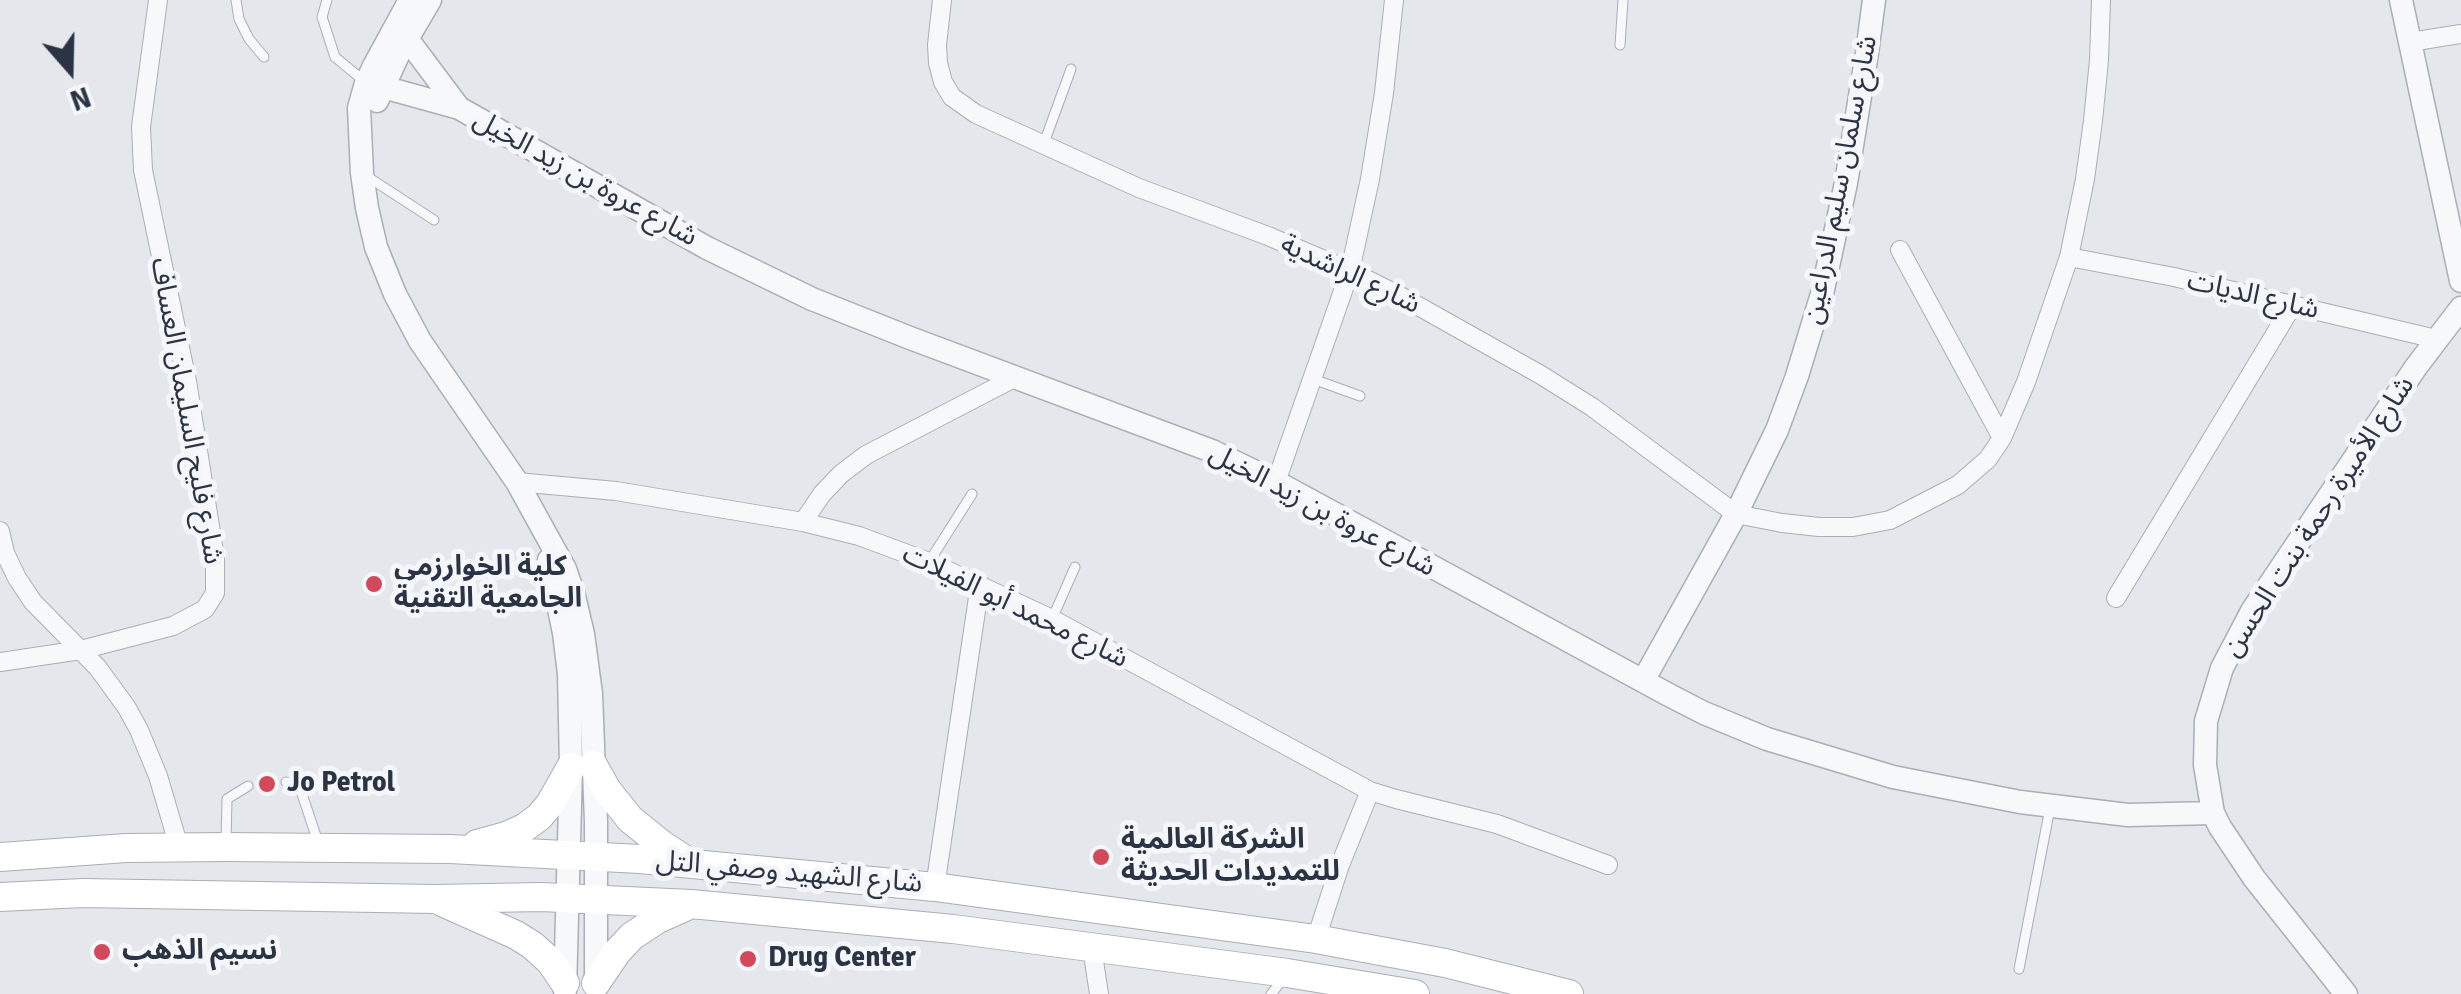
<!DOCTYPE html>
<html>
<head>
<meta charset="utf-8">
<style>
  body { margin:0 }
  #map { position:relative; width:2461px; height:994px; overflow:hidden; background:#e4e7ec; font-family:Signika,sans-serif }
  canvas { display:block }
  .north { position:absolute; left:20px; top:20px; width:100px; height:100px; -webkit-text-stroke:8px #f4f6f9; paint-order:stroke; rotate:160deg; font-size:28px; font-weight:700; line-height:40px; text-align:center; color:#2b3445 }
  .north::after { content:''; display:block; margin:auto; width:35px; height:45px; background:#2b3445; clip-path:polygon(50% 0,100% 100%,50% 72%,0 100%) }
</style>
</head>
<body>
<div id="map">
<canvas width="2461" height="994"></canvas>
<div class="north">N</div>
</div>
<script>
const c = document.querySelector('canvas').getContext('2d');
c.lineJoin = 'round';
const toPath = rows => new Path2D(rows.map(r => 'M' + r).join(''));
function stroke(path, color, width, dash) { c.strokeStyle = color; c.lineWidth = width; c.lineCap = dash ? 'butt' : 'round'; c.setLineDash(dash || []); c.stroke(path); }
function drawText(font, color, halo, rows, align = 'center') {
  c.font = font + ' Signika,"Noto Sans Arabic",sans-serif'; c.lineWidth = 10; c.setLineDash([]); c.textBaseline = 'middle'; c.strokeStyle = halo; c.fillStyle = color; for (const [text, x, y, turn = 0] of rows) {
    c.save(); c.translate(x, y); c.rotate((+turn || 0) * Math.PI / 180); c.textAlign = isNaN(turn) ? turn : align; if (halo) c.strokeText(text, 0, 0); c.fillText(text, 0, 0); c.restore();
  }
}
const service = toPath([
  [236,0,239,19,249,39,264,57],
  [327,0,322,17,335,57,364,81],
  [1620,45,1623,0],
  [1044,143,1071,69],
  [368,177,434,220],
  [1313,379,1360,396],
  [929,562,972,494],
  [1052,619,1075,567],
  [286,782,300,788,318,842],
  [226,841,227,799,248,786],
  [2019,969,2050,808],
  [1271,994,1285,977]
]);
const minor = toPath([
  [942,0,937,45,938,63,943,82,952,97,976,114,1139,188,1268,236,1350,271,1404,298,1541,375,1592,407,1736,514,1782,523,1819,527,1853,527,1890,520,1958,485,1988,459,2002,438,2026,382,2069,257,2085,179,2093,121,2099,60,2101,0],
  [2410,42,2461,34],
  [1900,250,2002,438],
  [2069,257,2174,277,2436,339],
  [517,482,616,491,803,522,859,536,929,562,1052,619,1370,791,1396,799,1497,824,1608,865],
  [1276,482,1350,271,1370,179,1384,93,1394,0],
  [803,522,822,494,841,474,866,455,1016,377],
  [0,531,5,553,17,578,33,602,98,668,127,708,139,730,158,776,179,847],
  [2116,598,2292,306],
  [0,662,81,650,173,626,205,609,215,593,215,558,187,381,143,170,141,127,158,0],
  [935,887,980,584],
  [1316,939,1340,865,1370,791],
  [1092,948,1099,994]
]);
const tertiary = toPath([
  [410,0,374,66,366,83,359,108,362,173,367,208,376,247,395,294,420,341,517,482,565,569,573,592,583,634,591,694,596,822,596,987],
  [2401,0,2461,281],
  [408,40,459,108],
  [383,87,459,108,707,248,812,299,910,338,1212,451,1276,482,1669,695,1704,713,1767,739,1893,777,2020,802,2128,815,2213,813],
  [377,101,399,53,430,0],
  [549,560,564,633,569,674,571,767,565,991],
  [1643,681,1736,514,1777,430,1797,376,1822,294,1846,183,1867,53,1874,0],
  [2346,994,2254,878,2220,827,2213,813,2205,765,2206,721,2222,668,2252,611,2416,367,2461,308]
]);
const secondary = toPath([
  [593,765,607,790,630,819,661,844,687,861],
  [477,844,506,836,524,828,539,817,550,804,571,767],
  [0,857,126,848,226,847,450,849,640,859,935,887,1316,939,1445,963,1569,994],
  [0,897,83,893,436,899,541,897,691,904,953,929,1287,973,1415,994],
  [442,902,516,935,532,945,550,961,565,983],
  [596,983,617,952,632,936,658,919,687,906]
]);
const markers = [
  [374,584,10,"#d1495b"],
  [267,784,10,"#d1495b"],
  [1101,857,10,"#d1495b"],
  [102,952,10,"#d1495b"],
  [748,959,10,"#d1495b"]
];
const streetNames = [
  ["شارع عروة بن زيد الخيل",585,179,29],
  ["شارع سلمان سليم الدراعين",1841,180,-79],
  ["شارع الراشدية",1350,275,25],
  ["شارع الديات",2253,296,13],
  ["شارع فليح السليمان العساف",186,411,80],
  ["شارع عروة بن زيد الخيل",1322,511,28],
  ["شارع الأميرة رحمة بنت الحسن",2319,517,-57],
  ["شارع محمد أبو الفيلات",1015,607,26],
  ["شارع الشهيد وصفي التل",789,873,5]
];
const poiNames = [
  ["كلية الخوارزمي",394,568],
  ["الجامعية التقنية",394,600],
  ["Jo Petrol",287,784],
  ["الشركة العالمية",1121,841],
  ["للتمديدات الحديثة",1121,873],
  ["نسيم الذهب",122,952],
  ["Drug Center",768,959]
];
stroke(service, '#a9aeb7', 11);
stroke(minor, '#a9aeb7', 20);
stroke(tertiary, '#a9aeb7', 25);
stroke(secondary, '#a9aeb7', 30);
stroke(service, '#f7f8fa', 9);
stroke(minor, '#f7f8fa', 18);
stroke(tertiary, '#f7f8fa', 22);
stroke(secondary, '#fff', 28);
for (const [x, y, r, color] of markers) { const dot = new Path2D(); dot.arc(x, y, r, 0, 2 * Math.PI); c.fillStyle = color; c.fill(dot); stroke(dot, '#f4f6f9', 4); }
drawText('28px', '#2b3445', '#f4f6f9', streetNames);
drawText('bold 28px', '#2b3445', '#f4f6f9', poiNames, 'left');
</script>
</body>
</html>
